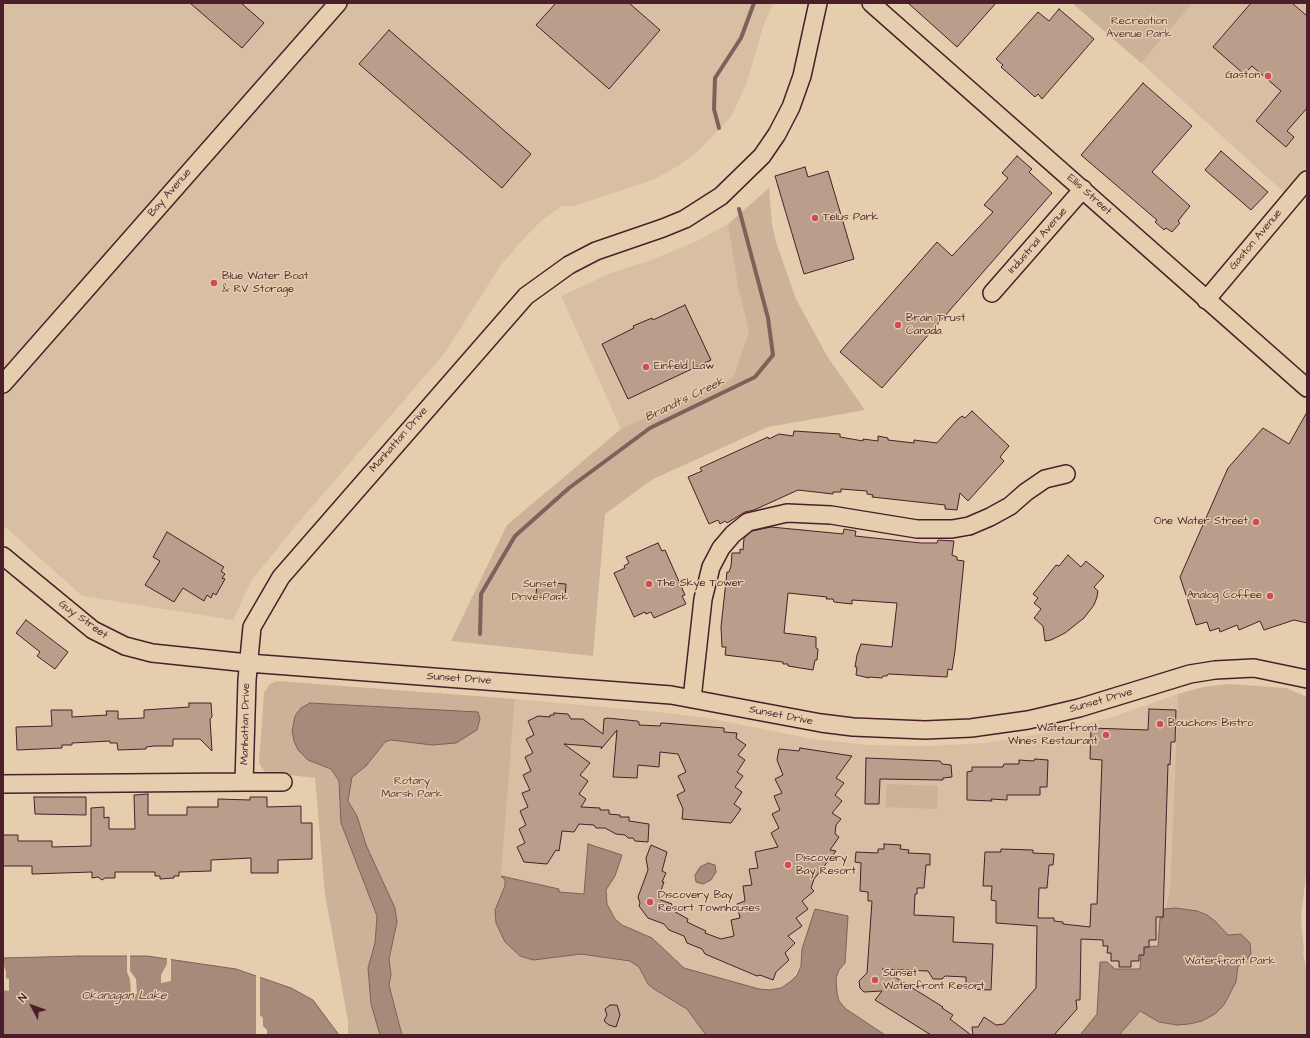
<!DOCTYPE html>
<html>
<head>
<meta charset="utf-8">
<style>
  body { margin:0 }
  #map { position:relative; width:1310px; height:1038px; overflow:hidden; background:#e5ceae; font-family:"Architects Daughter",sans-serif }
  canvas { display:block }
  .frame { position:absolute; inset:0; border:4px solid #4a1f2b; pointer-events:none }
  .north { position:absolute; left:12px; top:986px; width:40px; height:40px; -webkit-text-stroke:3px #e5ceae; paint-order:stroke; rotate:311deg; font-size:11px; font-weight:700; line-height:16px; text-align:center; color:#4a1f2b }
  .north::after { content:''; display:block; margin:auto; width:14px; height:18px; background:#4a1f2b; clip-path:polygon(50% 0,100% 100%,50% 72%,0 100%) }
</style>
</head>
<body>
<div id="map">
<canvas width="1310" height="1038"></canvas>
<div class="frame"></div>
<div class="north">N</div>
</div>
<script>
const c = document.querySelector('canvas').getContext('2d');
c.lineJoin = 'round';
function fillPath(path, color) { c.fillStyle = color; c.fill(path, 'evenodd'); }
const toPath = rows => new Path2D(rows.map(r => 'M' + r).join(''));
function stroke(path, color, width, dash) { c.strokeStyle = color; c.lineWidth = width; c.lineCap = dash ? 'butt' : 'round'; c.setLineDash(dash || []); c.stroke(path); }
function drawText(font, color, halo, rows, align = 'center') {
  c.font = font + ' "Architects Daughter",sans-serif'; c.lineWidth = 3; c.setLineDash([]); c.textBaseline = 'middle'; c.strokeStyle = halo; c.fillStyle = color; for (const [text, x, y, turn = 0] of rows) {
    c.save(); c.translate(x, y); c.rotate((+turn || 0) * Math.PI / 180); c.textAlign = isNaN(turn) ? turn : align; if (halo) c.strokeText(text, 0, 0); c.fillText(text, 0, 0); c.restore();
  }
}
const built = toPath([
  [3,3,774,3,765,21,747,82,731,117,697,152,678,166,653,180,574,206,562,206,541,221,527,235,501,265,444,354,297,524,252,580,233,620,82,596,3,525],
  [1193,3,1303,3,1307,7,1307,177,1289,197,1141,63],
  [728,224,738,288,749,332,733,378,621,429,561,296,611,273,651,260,697,241],
  [1178,694,1170,890,1163,918,1160,918,1158,946,1141,954,1140,969,1114,969,1107,962,1096,1017,1080,1035,885,1035,852,1013,839,1001,835,987,836,978,839,970,845,963,816,909,802,949,801,966,790,982,781,988,770,990,759,989,684,968,652,938,622,925,611,915,607,904,606,890,615,875,588,844,584,894,558,892,559,889,501,876,515,699,658,712,707,718,813,739,867,745,927,746,985,743,1052,732,1112,717]
]);
const green = toPath([
  [1072,3,1193,3,1141,63],
  [769,188,772,224,776,242,796,299,827,356,865,410,768,427,653,479,605,514,593,656,451,641,507,525,621,429,733,378,749,332,738,288,728,224],
  [277,681,515,699,501,876,559,889,559,892,584,894,588,844,622,855,615,876,606,890,607,904,614,919,622,925,652,938,684,968,759,989,770,990,781,988,790,982,797,975,801,966,802,949,815,909,848,916,845,963,839,970,836,978,837,993,839,1001,846,1009,885,1035,348,1035,348,1021,325,894,315,778,265,772,259,763,264,693,270,684],
  [1230,684,1286,688,1307,697,1307,866,1301,918,1304,951,1303,952,1307,972,1307,1035,1080,1035,1097,1014,1100,962,1107,962,1115,969,1140,969,1158,946,1160,918,1163,918,1170,890,1178,694,1203,687],
  [887,784,938,786,937,809,885,807]
]);
const water = toPath([
  [310,703,478,712,480,719,477,730,456,743,432,745,391,740,385,742,366,766,352,777,348,801,357,816,366,845,395,908,397,922,389,959,391,974,389,985,402,1035,380,1035,371,1004,368,968,375,943,377,916,341,823,339,781,331,769,308,760,298,750,294,741,292,731,295,716,301,708,310,703],
  [588,844,622,855,615,876,606,890,607,904,615,919,622,925,652,938,684,968,759,989,770,990,781,988,790,982,797,975,801,966,802,949,815,909,848,916,845,963,839,970,836,978,837,993,839,1001,846,1009,885,1035,706,1035,687,1009,654,989,648,984,639,967,630,961,581,954,533,960,520,956,505,942,496,923,495,910,505,886,505,880,501,876,559,889,559,892,584,894,588,844],
  [708,863,715,865,716,872,711,880,703,884,696,882,695,875,700,867,708,863],
  [1176,908,1197,911,1207,915,1215,921,1228,935,1241,934,1250,943,1251,953,1245,963,1238,966,1236,982,1224,1005,1215,1014,1202,1021,1189,1024,1177,1025,1159,1022,1140,1011,1119,1035,1080,1035,1097,1014,1100,962,1107,962,1115,969,1140,969,1141,954,1146,947,1158,946,1160,918,1163,918,1164,909,1176,908],
  [80,956,147,956,236,969,291,988,313,1000,339,1035,3,1035,3,958,80,956]
]);
const pier = toPath([
  [127,954,130,954,130,971,136,979,137,994,131,994,130,979,127,972],
  [167,957,171,958,171,981,161,983,161,975,167,964],
  [3,964,6,971,6,978,9,979,9,991,3,990],
  [256,974,260,975,260,1015,263,1018,263,1026,267,1030,267,1035,256,1035]
]);
const stream = toPath([
  [719,128,714,109,715,78,741,38,754,3],
  [480,634,481,594,515,536,569,488,650,428,755,377,773,355,768,318,739,209]
]);
const building = toPath([
  [190,3,241,3,264,23,242,48,190,3],
  [556,3,629,3,660,30,609,89,536,25,556,3],
  [908,3,996,3,957,47,908,3],
  [1251,3,1292,3,1307,16,1307,108,1287,131,1294,137,1286,147,1256,121,1281,91,1252,66,1244,74,1213,47,1251,3],
  [1059,9,1094,39,1042,99,1038,94,1035,97,1001,67,1003,65,996,59,1038,12,1049,21,1059,9],
  [389,30,531,154,502,188,359,64,389,30],
  [1143,83,1192,126,1152,172,1190,206,1178,221,1180,223,1172,232,1166,228,1164,230,1155,222,1157,220,1081,155,1143,83],
  [1221,151,1268,192,1251,210,1205,170,1221,151],
  [1017,156,1032,169,1029,172,1052,193,882,388,840,352,937,242,952,256,993,212,984,205,1008,178,1002,173,1017,156],
  [805,167,808,177,828,171,854,259,804,274,775,176,805,167],
  [685,305,711,360,628,399,602,344,634,328,633,326,652,318,653,320,685,305],
  [972,411,1009,446,1000,457,1004,461,968,501,960,493,957,510,945,509,945,505,872,497,873,495,867,494,867,491,841,489,841,492,833,492,833,494,798,490,754,510,745,512,727,523,725,521,720,524,718,520,709,524,688,477,702,471,700,468,768,437,769,439,779,434,793,436,794,431,840,434,840,437,863,441,863,439,878,441,878,436,888,438,888,440,914,443,914,440,937,443,957,420,962,416,965,418,972,411],
  [1307,412,1307,623,1294,620,1264,630,1260,621,1239,630,1237,625,1220,632,1219,628,1210,631,1207,622,1196,625,1180,577,1228,468,1263,428,1289,444,1307,412],
  [771,527,843,534,844,529,856,531,855,536,921,543,937,543,938,540,954,541,952,555,957,557,957,560,964,561,955,651,952,670,948,669,947,677,888,674,887,676,883,676,882,678,869,677,869,678,856,675,857,667,855,667,857,655,861,644,892,647,897,603,852,600,852,604,834,602,833,599,826,599,827,597,788,593,784,633,816,637,816,648,818,649,817,660,815,660,813,670,788,666,788,664,783,664,783,662,725,655,726,647,722,647,721,627,727,572,729,572,731,566,732,553,740,553,740,549,743,550,744,538,752,531,771,527],
  [167,532,224,567,221,571,225,574,222,578,225,579,216,595,213,593,211,598,207,595,204,601,183,588,174,602,145,585,160,561,153,557,167,532],
  [658,543,662,551,665,550,685,595,682,596,686,604,654,618,651,612,646,614,645,612,634,617,614,573,625,568,624,566,629,563,626,557,658,543],
  [1068,555,1081,567,1086,561,1104,576,1094,587,1098,591,1097,597,1094,605,1084,618,1065,633,1051,640,1045,641,1043,626,1034,618,1041,609,1034,603,1038,598,1033,594,1056,565,1059,566,1068,555],
  [537,582,566,584,565,599,536,597,537,582],
  [26,620,68,652,55,669,37,656,40,652,16,633,26,620],
  [189,703,211,703,212,717,210,719,212,751,200,739,173,739,173,746,154,746,146,747,146,749,118,750,117,743,110,743,110,741,72,743,72,745,62,745,62,748,17,750,16,727,52,726,51,710,72,710,72,717,107,715,106,711,118,711,118,719,144,718,144,710,189,707,189,703],
  [1149,709,1176,710,1175,742,1171,742,1170,765,1168,764,1163,917,1156,917,1156,940,1149,940,1149,947,1144,947,1144,955,1139,955,1139,961,1131,961,1131,967,1119,967,1119,961,1111,961,1111,953,1107,953,1108,946,1103,946,1103,940,1081,939,1080,1000,1076,1000,1077,1009,1054,1035,973,1035,972,1027,978,1027,984,1017,996,1025,1004,1024,1036,988,1037,926,996,923,996,901,991,900,992,886,983,886,985,852,1001,852,1001,849,1033,850,1033,853,1054,854,1053,865,1049,865,1047,888,1039,888,1038,918,1054,918,1054,921,1063,922,1063,924,1090,927,1091,904,1097,904,1102,760,1090,759,1091,728,1148,730,1149,709],
  [554,713,568,714,571,719,583,719,603,734,604,719,607,718,637,721,639,722,639,725,660,726,661,723,663,723,724,728,724,732,737,733,736,738,746,745,738,755,745,760,737,772,743,776,735,787,742,792,734,804,741,809,731,823,682,819,683,809,677,795,685,791,678,776,686,772,678,754,660,752,659,767,638,765,637,778,613,777,617,730,601,749,602,747,564,744,590,763,580,775,588,781,579,794,586,799,581,807,600,808,600,810,609,810,609,814,620,815,620,817,629,817,629,821,649,824,648,842,635,841,633,838,628,838,625,835,616,834,605,828,596,828,594,825,579,824,574,832,562,831,559,851,556,850,547,864,524,862,517,847,525,843,519,829,526,825,520,811,528,807,522,793,530,790,523,775,531,771,525,757,533,753,526,739,534,735,528,721,538,716,550,717,550,715,554,715,554,713],
  [800,748,852,756,836,778,844,783,835,795,842,801,832,813,841,819,836,825,835,834,839,837,830,850,836,851,814,879,811,888,814,891,802,901,808,909,796,918,802,926,788,936,795,943,785,953,789,960,776,972,773,980,760,975,757,976,705,954,702,949,687,943,684,936,669,930,664,924,648,918,639,906,640,903,638,897,648,870,646,858,651,845,667,852,662,871,666,873,662,882,664,882,658,899,672,904,670,909,688,919,687,922,706,931,705,933,721,939,734,936,731,920,740,918,737,904,745,901,743,886,752,885,749,869,758,868,755,852,778,847,771,833,779,828,772,814,780,810,774,796,782,793,775,779,783,775,777,760,779,749,799,751,800,748],
  [866,758,940,761,942,764,951,765,952,777,943,778,943,780,880,779,879,804,865,804,866,758],
  [1035,759,1048,760,1047,787,1040,787,1040,795,1007,795,1007,800,991,799,992,801,967,800,967,772,972,771,972,767,1003,767,1004,764,1019,764,1019,760,1034,761,1035,759],
  [148,794,148,815,187,815,187,807,218,807,218,799,250,800,250,797,267,797,267,807,301,806,301,823,312,823,312,859,278,860,278,873,251,873,251,858,211,860,211,871,179,872,179,876,174,876,174,878,160,879,160,876,155,876,155,872,115,872,115,878,105,878,102,880,98,877,92,878,92,872,32,874,32,866,3,866,3,835,18,835,18,841,52,841,52,847,91,846,91,808,104,807,104,818,109,817,109,829,135,829,134,795,148,794],
  [34,797,86,797,86,815,35,814,34,797],
  [884,844,901,845,900,849,909,850,908,853,930,854,930,865,926,865,924,888,917,888,917,894,915,894,914,915,954,917,953,942,993,944,991,990,966,989,966,977,945,976,942,979,933,979,928,971,882,969,943,1007,942,1008,953,1015,950,1019,971,1035,931,1035,875,1000,882,991,864,992,860,988,859,981,867,973,872,901,868,901,868,892,860,891,861,863,855,862,856,852,878,853,878,849,884,849,884,844],
  [610,1005,617,1005,620,1015,616,1027,609,1025,604,1021,607,1015,605,1009,610,1005]
]);
const minor = toPath([
  [871,3,1307,388],
  [992,293,1083,189],
  [1206,300,1307,180],
  [3,384,338,3],
  [3,556,93,630,125,646,152,653,248,663,671,695,821,723,853,727,925,730,971,728,1028,720,1079,708,1190,674,1215,670,1254,668,1307,679],
  [692,699,703,599,711,567,721,548,733,534,748,522,787,513,831,515,917,529,952,529,969,526,990,517,1010,506,1026,492,1045,479,1066,474],
  [244,782,283,782],
  [3,784,244,782,247,680,252,627,281,577,526,296,569,265,596,251,663,228,685,219,721,196,762,156,777,134,791,107,802,76,818,3]
]);
const markers = [
  [1268,76,4,"#d1495b"],
  [815,218,4,"#d1495b"],
  [214,283,4,"#d1495b"],
  [898,325,4,"#d1495b"],
  [646,367,4,"#d1495b"],
  [1256,522,4,"#d1495b"],
  [649,584,4,"#d1495b"],
  [1270,596,4,"#d1495b"],
  [1160,724,4,"#d1495b"],
  [1106,735,4,"#d1495b"],
  [788,865,4,"#d1495b"],
  [650,902,4,"#d1495b"],
  [875,980,4,"#d1495b"]
];
const parkNames = [
  ["Recreation",1139,22],
  ["Avenue Park",1139,35],
  ["Sunset",540,585],
  ["Drive Park",540,598],
  ["Rotary",412,782],
  ["Marsh Park",412,795],
  ["Waterfront Park",1230,962]
];
const poiNames = [
  ["Gaston",1260,76,"right"],
  ["Telus Park",823,218],
  ["Blue Water Boat",222,277],
  ["& RV Storage",222,290],
  ["Brain Trust",906,319],
  ["Canada",906,332],
  ["Einfeld Law",654,367],
  ["One Water Street",1248,522,"right"],
  ["The Skye Tower",657,584],
  ["Analog Coffee",1262,596,"right"],
  ["Bouchons Bistro",1168,724],
  ["Waterfront",1098,729,"right"],
  ["Wines Restaurant",1098,742,"right"],
  ["Discovery",796,859],
  ["Bay Resort",796,872],
  ["Discovery Bay",658,896],
  ["Resort Townhouses",658,909],
  ["Sunset",883,974],
  ["Waterfront Resort",883,987]
];
const streetNames = [
  ["Bay Avenue",170,193,-49],
  ["Ellis Street",1089,195,42],
  ["Gaston Avenue",1256,240,-50],
  ["Industrial Avenue",1038,241,-49],
  ["Manhattan Drive",399,440,-49],
  ["Guy Street",83,620,36],
  ["Sunset Drive",459,679,4],
  ["Sunset Drive",1101,701,-16],
  ["Sunset Drive",781,716,11],
  ["Manhattan Drive",246,724,-89]
];
const waterNames = [
  ["Brandt's Creek",685,400,-26],
  ["Okanagan Lake",124,996]
];
fillPath(built, '#d8bfa3');
fillPath(green, '#ccb299');
fillPath(water, '#a88a7a');
stroke(water, '#825f5a', 1);
fillPath(pier, '#e5ceae');
stroke(stream, '#825f5a', 4);
fillPath(building, '#ba9d8a');
stroke(building, '#4a1f2b', 1);
stroke(minor, '#4a1f2b', 20);
stroke(minor, '#e5ceae', 17);
for (const [x, y, r, color] of markers) { const dot = new Path2D(); dot.arc(x, y, r, 0, 2 * Math.PI); c.fillStyle = color; c.fill(dot); stroke(dot, '#e5ceae', 1.5); }
drawText('11px', '#5e353c', '#e5ceae', parkNames);
drawText('11px', '#4a1f2b', '#e5ceae', poiNames, 'left');
drawText('11px', '#4a1f2b', '#e5ceae', streetNames);
drawText('italic 12px', '#5d343b', '#e5ceae', waterNames);
</script>
</body>
</html>
